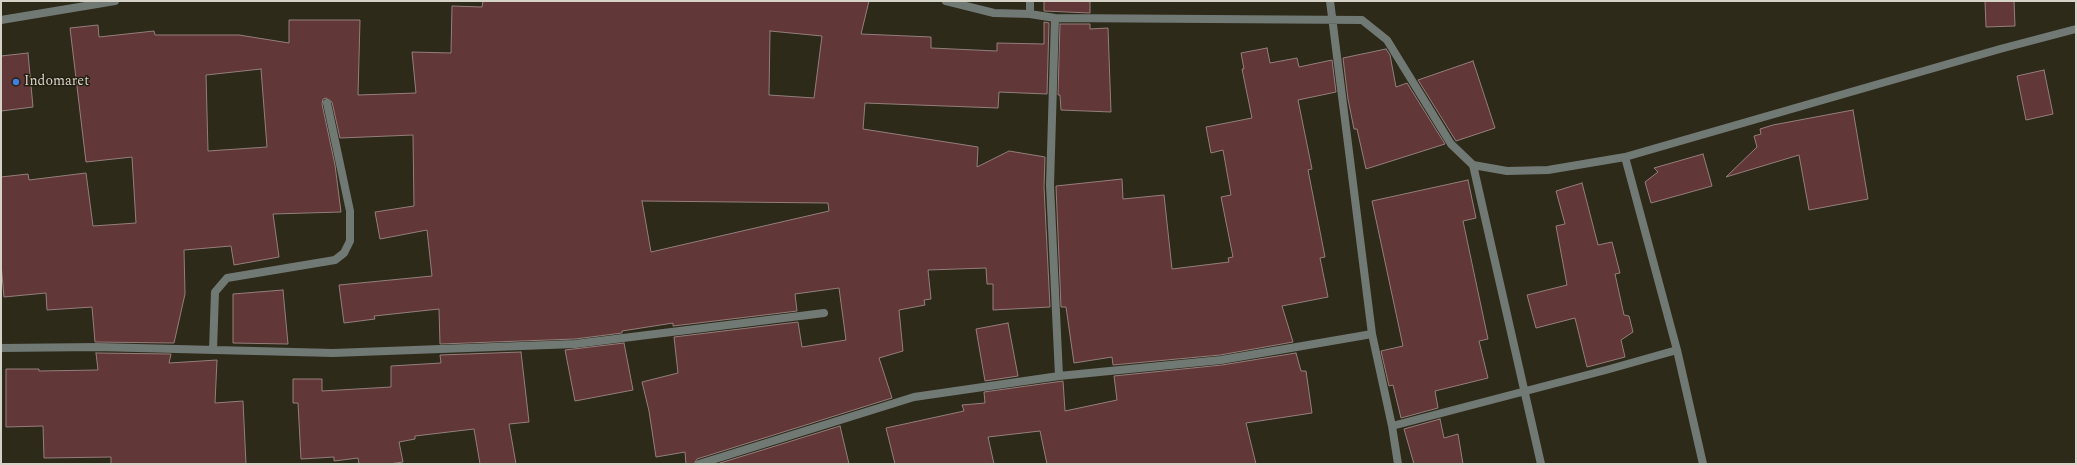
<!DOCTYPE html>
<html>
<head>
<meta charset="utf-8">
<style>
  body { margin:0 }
  #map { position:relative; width:2077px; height:465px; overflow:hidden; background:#2e2a1a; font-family:Spectral,serif }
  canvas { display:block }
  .frame { position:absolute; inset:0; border:2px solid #d5d2c8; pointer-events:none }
</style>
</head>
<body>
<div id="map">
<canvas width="2077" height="465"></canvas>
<div class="frame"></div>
</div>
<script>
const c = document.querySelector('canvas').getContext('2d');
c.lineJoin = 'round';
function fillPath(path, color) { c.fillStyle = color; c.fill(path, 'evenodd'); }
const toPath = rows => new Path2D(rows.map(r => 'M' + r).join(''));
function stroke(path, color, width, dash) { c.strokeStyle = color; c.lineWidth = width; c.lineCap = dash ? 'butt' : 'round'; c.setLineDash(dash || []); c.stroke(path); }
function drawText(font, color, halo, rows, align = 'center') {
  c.font = font + ' Spectral,serif'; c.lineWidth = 3; c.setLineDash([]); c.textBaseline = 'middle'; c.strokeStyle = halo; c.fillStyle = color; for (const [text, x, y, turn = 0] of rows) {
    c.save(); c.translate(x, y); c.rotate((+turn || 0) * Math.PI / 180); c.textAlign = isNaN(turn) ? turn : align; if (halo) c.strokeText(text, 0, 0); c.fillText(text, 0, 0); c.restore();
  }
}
const building = toPath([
  [483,1,869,1,861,34,931,37,931,48,997,51,997,43,1044,44,1044,22,1049,23,1047,94,999,92,998,108,865,103,863,129,978,147,977,167,1009,151,1045,157,1044,187,1050,307,993,310,993,284,987,284,986,268,928,270,931,299,924,300,925,305,899,310,903,351,879,358,892,398,697,459,694,464,686,464,685,452,656,457,649,411,642,382,678,373,674,337,798,322,802,347,846,340,839,288,795,294,797,311,673,326,673,323,622,331,622,333,575,339,440,344,439,309,374,316,375,319,344,323,339,285,432,276,427,230,380,239,375,212,414,206,413,135,340,138,332,102,326,98,323,99,322,104,335,165,341,212,273,214,279,257,234,265,231,246,184,250,185,294,174,343,95,342,92,307,47,310,46,293,4,297,1,264,1,177,28,174,29,180,86,173,93,226,136,223,132,157,86,162,70,28,98,25,99,37,154,31,155,35,239,35,289,43,289,20,360,20,358,95,416,93,412,52,451,53,452,6,482,7,483,1],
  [770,31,822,36,814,98,769,95,770,31],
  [261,69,267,147,208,151,206,75,261,69],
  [642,201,828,203,829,211,651,252,642,201],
  [1044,1,1090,1,1090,13,1044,11,1044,1],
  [1985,1,2014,1,2015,26,1986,27,1985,1],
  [1060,24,1090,24,1090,29,1108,28,1111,112,1061,110,1060,95,1058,95,1060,24],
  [1267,48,1270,63,1297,58,1299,67,1332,60,1336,92,1298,100,1312,169,1308,170,1325,257,1320,258,1328,297,1282,306,1293,342,1220,355,1113,365,1112,357,1074,363,1066,307,1061,307,1056,186,1122,179,1123,199,1164,195,1172,269,1229,262,1228,258,1233,257,1221,197,1231,195,1223,150,1211,153,1206,127,1252,118,1242,69,1244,69,1241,53,1267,48],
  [1386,49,1390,55,1396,87,1407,83,1445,144,1366,169,1357,129,1354,129,1348,99,1343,58,1386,49],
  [28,53,33,107,1,111,1,56,28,53],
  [1473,61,1495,128,1456,141,1418,80,1473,61],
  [2044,70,2053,114,2026,120,2017,76,2044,70],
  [1853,110,1868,199,1809,210,1799,155,1726,177,1757,147,1754,136,1761,134,1760,129,1773,125,1853,110],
  [1703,154,1712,186,1651,203,1645,182,1658,172,1654,168,1703,154],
  [1468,180,1476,218,1463,221,1488,339,1479,341,1488,378,1435,391,1438,408,1401,418,1393,385,1389,386,1381,351,1403,346,1372,201,1468,180],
  [1582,183,1598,245,1612,242,1620,273,1615,274,1624,315,1629,316,1633,332,1621,340,1625,357,1587,367,1575,318,1536,328,1527,295,1567,285,1556,226,1565,224,1556,191,1582,183],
  [283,290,288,344,233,343,233,294,283,290],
  [1008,323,1018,376,985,381,976,329,1008,323],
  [624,343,633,390,575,401,565,350,624,343],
  [521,352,529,422,509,424,516,464,480,464,474,429,415,436,415,439,399,442,403,462,389,464,359,464,358,458,334,461,334,457,301,459,298,403,293,403,293,379,322,379,322,391,391,387,391,366,441,363,440,355,521,352],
  [96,353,171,354,169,363,217,360,215,403,243,401,246,464,111,464,111,457,44,458,43,426,6,427,6,369,39,369,39,371,98,370,96,353],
  [1296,353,1301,371,1306,371,1312,413,1246,423,1256,464,1047,464,1040,431,988,437,994,464,895,464,886,428,964,411,962,405,985,403,984,392,1063,381,1065,411,1117,400,1114,376,1222,365,1296,353],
  [1440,419,1444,438,1458,434,1463,464,1414,464,1404,429,1440,419],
  [840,426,849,464,717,464,840,426]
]);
const street = toPath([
  [946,1,994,13,1030,14,1055,18,1362,20,1387,40,1451,144,1473,165,1507,171,1548,170,1625,157,2000,49,2076,29],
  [1030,14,1030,1],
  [1055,18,1050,185,1059,376],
  [1,20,115,1],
  [1473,165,1541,464],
  [1372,334,1392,426,1398,464],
  [1,348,98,347,333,353,575,344,824,313],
  [213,350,215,292,227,278,335,260,344,253,350,241,350,211,327,103],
  [1677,350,1703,464],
  [1392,426,1606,370,1677,350,1625,157],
  [699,464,914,397,1059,376,1221,360,1372,334,1330,1]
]);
const markers = [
  [16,82,4,"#3f7fe0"]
];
const poiNames = [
  ["Indomaret",24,82]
];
fillPath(building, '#623737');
stroke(building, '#947e7d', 1);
stroke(street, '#717975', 8);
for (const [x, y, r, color] of markers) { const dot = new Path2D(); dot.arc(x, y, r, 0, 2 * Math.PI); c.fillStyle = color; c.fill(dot); stroke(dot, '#252011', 1.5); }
drawText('14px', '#d5d2c8', '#252011', poiNames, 'left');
</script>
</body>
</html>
